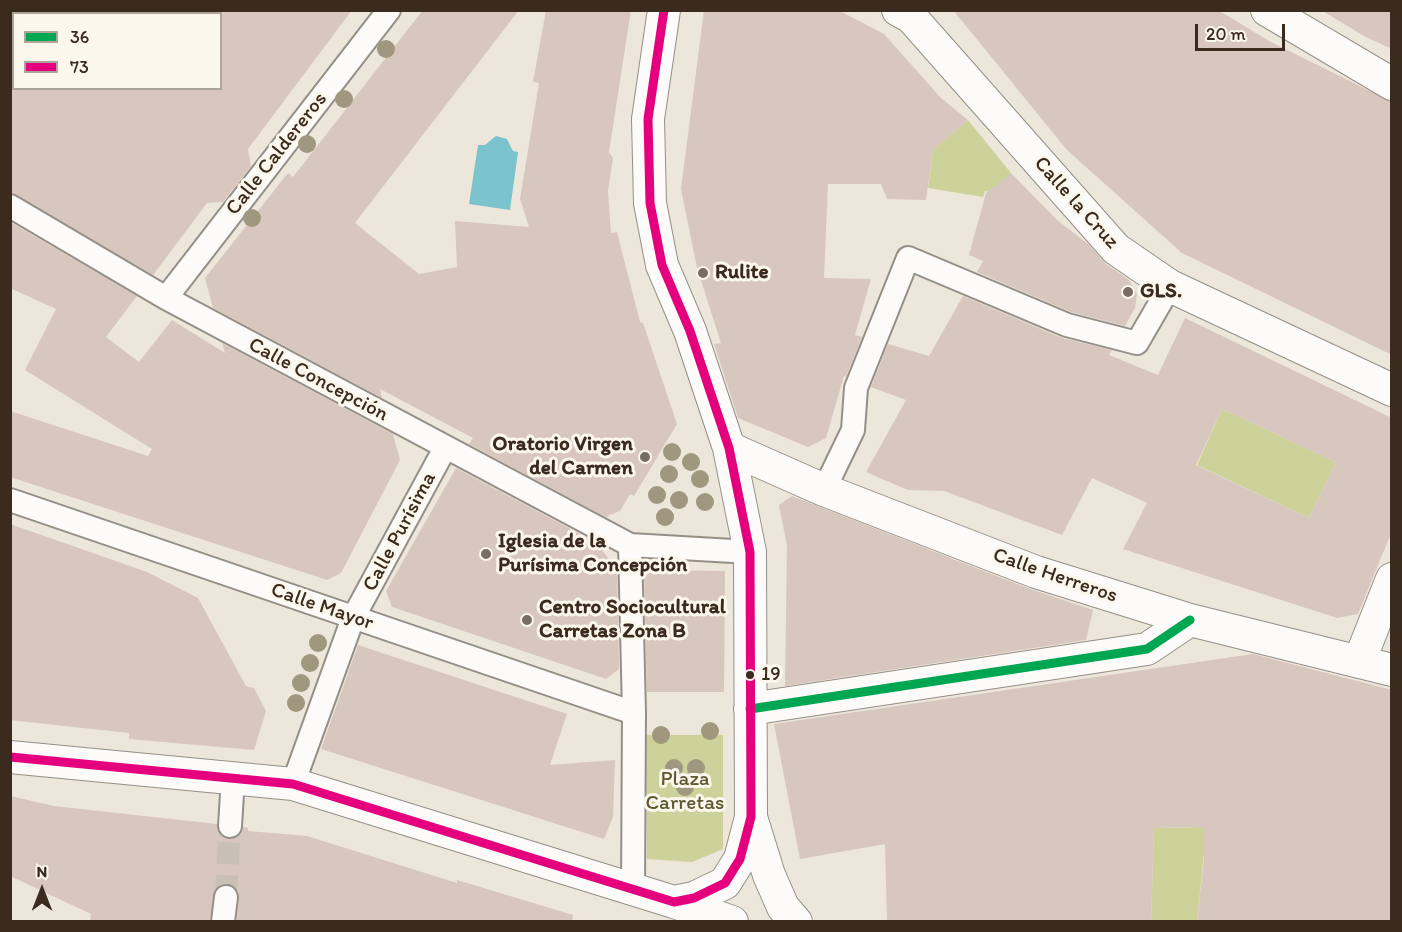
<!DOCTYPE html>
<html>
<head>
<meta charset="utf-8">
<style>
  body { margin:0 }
  #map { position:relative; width:1402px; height:932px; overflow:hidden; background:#ede6da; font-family:Itim,sans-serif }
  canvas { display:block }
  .frame { position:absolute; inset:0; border:12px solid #3b2a1e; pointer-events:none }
  .legend { position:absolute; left:12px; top:12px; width:210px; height:78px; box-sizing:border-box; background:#fbf7ec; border:2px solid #aea59a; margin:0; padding:8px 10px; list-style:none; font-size:18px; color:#3b2a1e }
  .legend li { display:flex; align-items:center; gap:12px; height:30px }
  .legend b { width:30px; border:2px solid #aea59a }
  .north { position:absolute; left:12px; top:860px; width:60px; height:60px; -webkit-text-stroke:4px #fbf7ec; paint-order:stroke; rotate:0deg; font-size:16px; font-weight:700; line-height:24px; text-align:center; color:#3b2a1e }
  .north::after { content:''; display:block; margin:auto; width:21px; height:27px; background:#3b2a1e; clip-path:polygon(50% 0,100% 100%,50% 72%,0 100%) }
  .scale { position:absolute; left:1195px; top:24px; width:90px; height:27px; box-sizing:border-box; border:3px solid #3b2a1e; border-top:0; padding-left:8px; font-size:18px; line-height:21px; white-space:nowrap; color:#3b2a1e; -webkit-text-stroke:4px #fbf7ec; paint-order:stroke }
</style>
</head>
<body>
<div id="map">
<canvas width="1402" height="932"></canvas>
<div class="frame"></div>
<ul class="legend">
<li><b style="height:8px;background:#00a651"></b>36</li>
<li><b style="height:8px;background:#e5007d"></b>73</li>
</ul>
<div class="north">N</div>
<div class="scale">20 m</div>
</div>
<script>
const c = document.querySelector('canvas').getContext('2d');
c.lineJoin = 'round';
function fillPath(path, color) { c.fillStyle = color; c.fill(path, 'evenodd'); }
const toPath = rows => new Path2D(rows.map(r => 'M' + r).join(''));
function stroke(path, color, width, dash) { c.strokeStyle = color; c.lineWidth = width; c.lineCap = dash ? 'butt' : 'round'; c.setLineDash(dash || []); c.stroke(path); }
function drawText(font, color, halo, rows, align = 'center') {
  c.font = font + ' Itim,sans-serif'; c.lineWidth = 6; c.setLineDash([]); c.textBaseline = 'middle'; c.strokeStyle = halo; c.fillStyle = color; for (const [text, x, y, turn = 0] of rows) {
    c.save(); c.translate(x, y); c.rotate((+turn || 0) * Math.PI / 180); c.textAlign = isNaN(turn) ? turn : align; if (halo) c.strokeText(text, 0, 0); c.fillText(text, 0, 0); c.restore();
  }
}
const green = toPath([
  [968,120,1011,173,994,193,985,191,983,197,928,188,933,150],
  [1222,409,1336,462,1309,518,1197,465],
  [646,735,723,735,723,849,692,862,647,859],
  [1204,827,1205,844,1197,921,1151,922,1154,828]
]);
const water = toPath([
  [496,136,507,139,513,151,518,152,510,210,469,204,478,145,485,145]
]);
const building = toPath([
  [220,10,352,10,248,149,251,166,223,202,207,203,153,275,10,193,10,88,220,88],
  [423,10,519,10,355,223,419,274,457,267,455,221,529,227,520,199,539,83,533,82,546,10,631,10,609,152,613,158,608,191,611,233,617,232,640,322,643,323,677,424,634,496,630,494,620,511,609,515,607,518,469,444,473,438,380,389,382,398,213,308,205,278,288,173,293,177],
  [704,10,838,10,884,34,941,98,968,120,933,150,926,200,887,199,881,184,828,184,824,278,871,279,855,335,862,337,846,377,844,376,826,438,808,447,738,418,714,344,721,343,697,268,681,189],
  [953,10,1218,10,1269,41,1392,102,1392,355,1182,253,1067,150],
  [1321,10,1392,10,1392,49,1364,36],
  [1011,173,1057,220,1088,244,1106,264,1129,280,1137,294,1135,308,1125,326,1071,312,977,272,983,261,969,255,986,193],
  [10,222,137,296,106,337,139,362,172,320,225,353,222,343,393,434,400,460,341,573,327,580,10,477,10,411,148,456,152,449,25,370,56,309,10,288],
  [963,296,1062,338,1112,350,1109,355,1158,375,1185,318,1392,418,1392,531,1358,614,1337,618,1123,549,1147,503,1092,478,1062,535,944,491,908,490,866,472,906,400,871,387,888,344,929,356],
  [1222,409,1336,462,1309,518,1196,465],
  [456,468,597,543,617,570,619,669,606,679,392,607,386,591],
  [792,496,1030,589,1093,610,1086,640,785,686,787,546,779,505],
  [10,524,147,572,198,598,246,686,254,688,266,711,254,750,129,739,129,733,10,720],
  [644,570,725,571,724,692,647,692],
  [358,645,567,714,550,765,615,760,613,817,604,839,321,749],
  [1253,654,1392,690,1392,921,1197,921,1204,858,1204,827,1154,828,1151,921,887,921,885,844,800,859,774,724],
  [10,796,54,806,217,824,218,832,229,839,236,838,243,827,248,828,248,831,307,836,457,883,457,880,573,915,572,921,237,921,239,892,227,884,215,889,210,921,90,921,91,914,10,876]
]);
const pedestrianTunnel = toPath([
  [226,897,230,826]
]);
const pedestrian = toPath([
  [10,206,166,298,630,545,750,552],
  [166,298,389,10],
  [824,490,853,430,856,388,908,258,1067,325,1137,343,1170,286],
  [10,500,634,713],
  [630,545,634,713,633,889],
  [293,784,353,618,445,448],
  [230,826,233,778],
  [223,922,226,897]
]);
const minor = toPath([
  [898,10,911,17,1116,249,1170,286,1392,390],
  [1267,10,1392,84],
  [729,448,824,490,1036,572,1190,620,1392,670],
  [1359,662,1392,579],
  [750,709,1147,649,1190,620],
  [10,757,293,784,674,902,694,898,725,883,740,859,751,817,750,552,729,448,690,331,662,265,650,203,648,119,664,10],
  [751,817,769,875,783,907,796,922],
  [674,902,732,922]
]);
const bus1 = toPath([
  [750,709,1147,649,1190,620]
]);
const bus2 = toPath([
  [10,757,293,784,674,902,694,898,725,883,740,859,751,817,750,552,729,448,690,331,662,265,650,203,648,119,664,10]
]);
const trees = [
  [386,49],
  [344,99],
  [307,144],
  [252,218],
  [672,452],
  [691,462],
  [669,474],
  [700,479],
  [657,495],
  [679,500],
  [705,502],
  [665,517],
  [318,643],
  [310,663],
  [301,683],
  [296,703],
  [710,731],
  [661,735],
  [674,768],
  [696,768],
  [685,787]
];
const markers = [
  [703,273,6,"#796c60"],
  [1128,292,6,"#796c60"],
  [645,457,6,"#796c60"],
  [486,554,6,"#796c60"],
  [527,620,6,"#796c60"],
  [750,675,5,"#3b2a1e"]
];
const busNames = [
  ["19",761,675]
];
const streetNames = [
  ["Calle Caldereros",277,154,-52],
  ["Calle la Cruz",1076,203,48],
  ["Calle Concepción",318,380,28],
  ["Calle Purísima",400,532,-62],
  ["Calle Herreros",1055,576,19],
  ["Calle Mayor",322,607,19]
];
const poiNames = [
  ["Rulite",715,273],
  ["GLS.",1140,292],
  ["Oratorio Virgen",633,445,"right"],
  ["del Carmen",633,469,"right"],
  ["Iglesia de la",498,542],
  ["Purísima Concepción",498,566],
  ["Centro Sociocultural",539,608],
  ["Carretas Zona B",539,632]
];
const parkNames = [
  ["Plaza",685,780],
  ["Carretas",685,804]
];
fillPath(green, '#cdd29a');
fillPath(water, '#7bc3cd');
fillPath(building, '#d8c7bf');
stroke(pedestrianTunnel, '#c9c0b4', 22, [22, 11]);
stroke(pedestrian, '#958f87', 26);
stroke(minor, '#958f87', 34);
stroke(pedestrian, '#fcfbf9', 22);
stroke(minor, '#fcfbf9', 32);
stroke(bus1, '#00a651', 9);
stroke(bus2, '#e5007d', 9);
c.fillStyle = '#9f987e';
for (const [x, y] of trees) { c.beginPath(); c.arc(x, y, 9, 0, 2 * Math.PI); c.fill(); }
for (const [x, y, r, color] of markers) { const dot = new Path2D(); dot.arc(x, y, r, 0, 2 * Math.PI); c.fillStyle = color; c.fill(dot); stroke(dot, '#fbf7ec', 2); }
drawText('20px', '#3b2a1e', '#fbf7ec', busNames, 'left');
drawText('21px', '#3b2a1e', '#fbf7ec', streetNames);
drawText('bold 21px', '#3b2a1e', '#fbf7ec', poiNames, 'left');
drawText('21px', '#5f5833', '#fbf7ec', parkNames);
</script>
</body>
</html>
